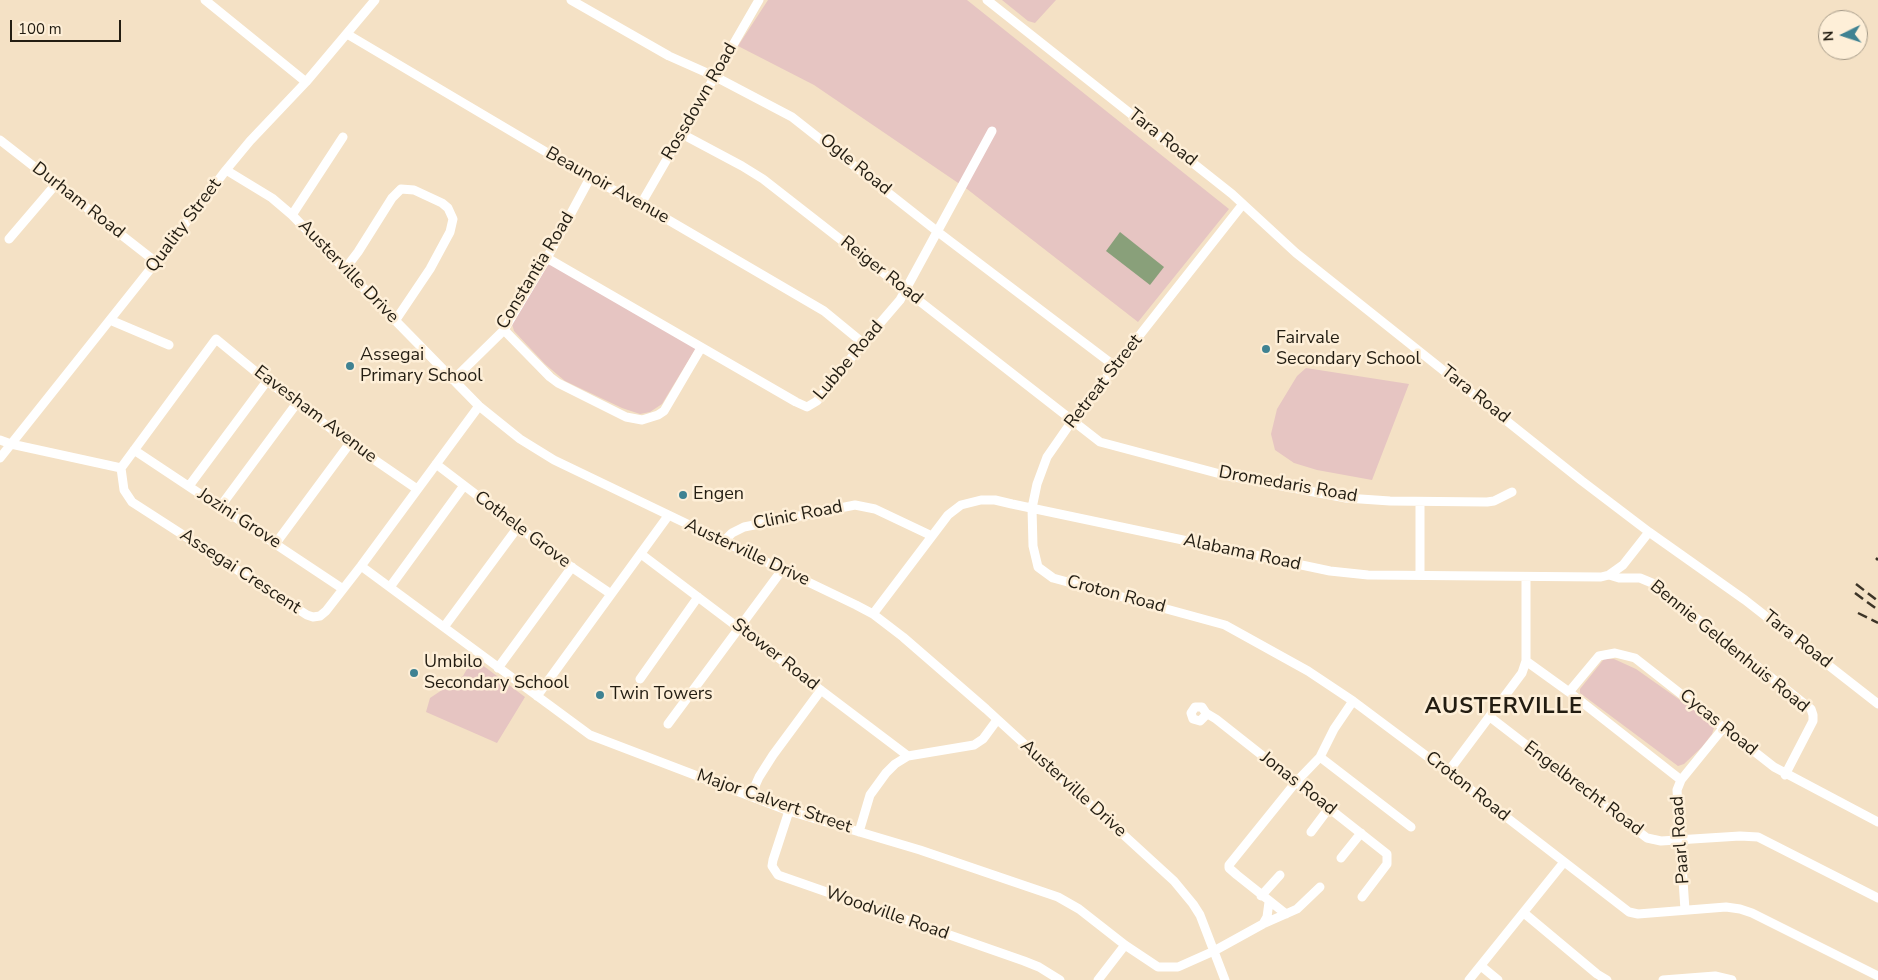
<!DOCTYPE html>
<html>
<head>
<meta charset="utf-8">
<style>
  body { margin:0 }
  #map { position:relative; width:1878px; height:980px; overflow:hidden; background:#f4e1c5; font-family:"Nunito Sans",sans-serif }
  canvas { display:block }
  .north { position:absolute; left:1818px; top:10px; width:50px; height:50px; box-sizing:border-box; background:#feefd8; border:1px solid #a69b89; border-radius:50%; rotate:266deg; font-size:14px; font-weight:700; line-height:20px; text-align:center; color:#231d12 }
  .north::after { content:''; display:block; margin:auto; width:18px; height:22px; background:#3f8292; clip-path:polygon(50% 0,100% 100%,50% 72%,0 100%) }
  .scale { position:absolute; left:10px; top:20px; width:111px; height:22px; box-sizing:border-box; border:2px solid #231d12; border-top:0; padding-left:6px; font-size:15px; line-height:18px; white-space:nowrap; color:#231d12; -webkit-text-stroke:4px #feefd8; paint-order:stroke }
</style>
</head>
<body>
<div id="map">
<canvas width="1878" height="980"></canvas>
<div class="north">N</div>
<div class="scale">100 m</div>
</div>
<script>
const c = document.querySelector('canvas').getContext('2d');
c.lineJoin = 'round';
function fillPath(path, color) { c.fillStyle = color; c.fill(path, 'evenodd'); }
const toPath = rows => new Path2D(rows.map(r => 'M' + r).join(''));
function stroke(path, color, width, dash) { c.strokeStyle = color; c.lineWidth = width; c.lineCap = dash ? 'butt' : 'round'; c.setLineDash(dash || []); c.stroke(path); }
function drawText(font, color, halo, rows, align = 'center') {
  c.font = font + ' "Nunito Sans",sans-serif'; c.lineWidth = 5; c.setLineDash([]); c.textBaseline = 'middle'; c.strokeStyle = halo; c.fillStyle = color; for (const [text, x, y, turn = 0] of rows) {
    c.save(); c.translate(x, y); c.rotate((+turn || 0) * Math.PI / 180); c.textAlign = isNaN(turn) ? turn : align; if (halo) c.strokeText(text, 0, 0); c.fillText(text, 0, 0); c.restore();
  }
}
const green = toPath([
  [768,0,967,0,1229,209,1138,322,967,189,814,85,738,46],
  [1002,0,1056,0,1035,23,1028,21],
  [546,265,553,265,696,348,662,404,650,412,640,414,622,408,565,381,545,364,514,331,512,324],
  [1306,368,1409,384,1372,480,1317,470,1294,463,1275,450,1271,434,1277,409,1297,376],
  [473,658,525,697,497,743,426,712,430,698,463,676],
  [1604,659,1614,659,1636,669,1711,722,1714,728,1712,734,1702,747,1684,764,1678,766,1580,693,1580,689]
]);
const water = toPath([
  [1120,232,1164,267,1150,285,1106,251]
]);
const minor = toPath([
  [205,0,306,82],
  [571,0,669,56,714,76,792,117,938,232,1116,367],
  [987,0,1232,194,1296,253,1582,481,1649,532,1745,600,1878,704],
  [347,34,590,178,641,204,824,311,863,343],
  [682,134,742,166,763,179,1100,442,1224,475,1346,498,1390,501,1487,502,1494,501,1512,492],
  [0,140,156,262],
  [226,170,272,198,292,215,479,406,520,439,554,460,856,605,873,614,903,637,986,709,1174,881,1193,904,1200,915,1225,980],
  [641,204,759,0],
  [1243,204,1072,421,1047,457,1037,484,1032,508,1033,546,1038,567,1053,578,1225,625,1308,671,1353,701,1448,772,1629,912,1638,914,1726,907,1740,909,1752,913,1878,976],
  [292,215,343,137],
  [9,239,56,184],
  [547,258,796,402,807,407,817,401,863,343,900,300,992,131],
  [345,269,358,252,392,198,401,189,414,190,442,203,448,208,453,219,450,232,430,269,395,321],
  [110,320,169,345],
  [504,330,550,377,558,383,626,417,642,420,658,415,664,411,701,348],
  [453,380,504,330,547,258,590,178],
  [0,440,11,444,121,468],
  [134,450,343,589],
  [0,458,156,262,226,170,250,141,306,82,375,0],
  [436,464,567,564,611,594],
  [189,486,267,381],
  [417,489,350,443,267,381,216,339,121,468,124,490,132,502,307,615,313,617,320,616,326,611,361,566,479,406],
  [220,507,297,403],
  [723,542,732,533,744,527,855,505,875,509,932,536],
  [276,543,350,443],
  [641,554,908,756],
  [361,566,590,735,789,811,920,850,1058,897,1079,909,1125,945,1158,967,1178,967,1214,951,1263,924,1297,909,1320,887],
  [1420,575,1420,502],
  [1609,575,1619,578,1640,578,1652,583,1811,709,1813,715,1813,721,1785,775],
  [390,587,463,487],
  [873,614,948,515,961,505,981,500,995,500,1012,504,1330,571,1368,575,1601,577,1609,575,1623,565,1649,532],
  [444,627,518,527],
  [1526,661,1569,692,1681,780],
  [498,668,572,567],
  [640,679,698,597],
  [1569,692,1599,656,1615,653,1635,658,1774,767,1878,822],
  [537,696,668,516],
  [1206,713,1205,716,1200,721,1193,719,1191,713,1195,707,1202,707,1206,713,1216,719,1387,854,1387,864,1362,897],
  [1490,717,1647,838,1661,841,1740,836,1758,837,1878,898],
  [668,724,782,570],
  [1320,757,1411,827],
  [1448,772,1522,673,1526,661,1526,577],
  [751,795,759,777,773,755,821,690],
  [789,811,773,860,772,866,778,875,1024,961,1039,967,1060,980],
  [859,832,870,795,886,773,895,764,908,756,974,745,983,739,997,720],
  [1311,832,1329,808],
  [1341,858,1361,833],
  [1261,896,1280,875],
  [1685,910,1677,790,1681,780,1724,727],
  [1524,913,1597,974,1607,980],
  [1286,914,1237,875,1229,868,1229,865,1296,782,1320,757,1334,729,1353,701],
  [1263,924,1267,917,1269,902],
  [1481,966,1498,980],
  [1098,980,1125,945],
  [1469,980,1564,862],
  [1663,980,1715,976,1732,980]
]);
const rail = toPath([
  [1876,558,1878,560],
  [1856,584,1878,601],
  [1855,593,1878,610],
  [1858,613,1878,623]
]);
const markers = [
  [1266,349,5,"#3f8292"],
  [350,366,5,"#3f8292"],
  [683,495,5,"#3f8292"],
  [414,673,5,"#3f8292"],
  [600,695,5,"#3f8292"]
];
const streetNames = [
  ["Rossdown Road",700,102,-60],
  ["Tara Road",1162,138,38],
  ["Ogle Road",855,165,39],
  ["Beaunoir Avenue",607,186,29],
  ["Durham Road",78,201,38],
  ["Quality Street",184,226,-53],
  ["Constantia Road",536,271,-59],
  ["Reiger Road",881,271,38],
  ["Austerville Drive",348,272,46],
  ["Lubbe Road",849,361,-50],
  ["Retreat Street",1104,382,-52],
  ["Tara Road",1475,395,38],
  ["Eavesham Avenue",315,415,37],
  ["Dromedaris Road",1288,485,10],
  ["Clinic Road",798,516,-11],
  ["Jozini Grove",239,519,33],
  ["Cothele Grove",522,530,37],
  ["Austerville Drive",747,553,25],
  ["Alabama Road",1242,553,12],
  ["Assegai Crescent",240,572,33],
  ["Croton Road",1116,595,15],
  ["Tara Road",1797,640,38],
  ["Bennie Geldenhuis Road",1729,647,39],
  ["Stower Road",775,655,38],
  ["Cycas Road",1718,723,39],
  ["Jonas Road",1298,784,38],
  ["Croton Road",1467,787,38],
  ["Austerville Drive",1073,789,42],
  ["Engelbrecht Road",1583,789,37],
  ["Major Calvert Street",774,802,19],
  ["Paarl Road",1681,840,-94],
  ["Woodville Road",887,914,19]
];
const poiNames = [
  ["Fairvale",1276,339],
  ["Secondary School",1276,360],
  ["Assegai",360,356],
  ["Primary School",360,377],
  ["Engen",693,495],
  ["Umbilo",424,663],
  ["Secondary School",424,684],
  ["Twin Towers",610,695]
];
const districtNames = [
  ["AUSTERVILLE",1504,708]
];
fillPath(green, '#e6c5c2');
fillPath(water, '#89a07a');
stroke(minor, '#fff', 9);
stroke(rail, '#3c3427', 2.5, [10, 5]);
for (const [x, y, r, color] of markers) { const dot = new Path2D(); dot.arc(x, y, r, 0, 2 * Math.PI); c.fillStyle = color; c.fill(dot); stroke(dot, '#feefd8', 2); }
drawText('18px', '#231d12', '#feefd8', streetNames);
drawText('18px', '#231d12', '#feefd8', poiNames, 'left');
c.letterSpacing = '1px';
drawText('bold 22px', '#231d12', '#feefd8', districtNames);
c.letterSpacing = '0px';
</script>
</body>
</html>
